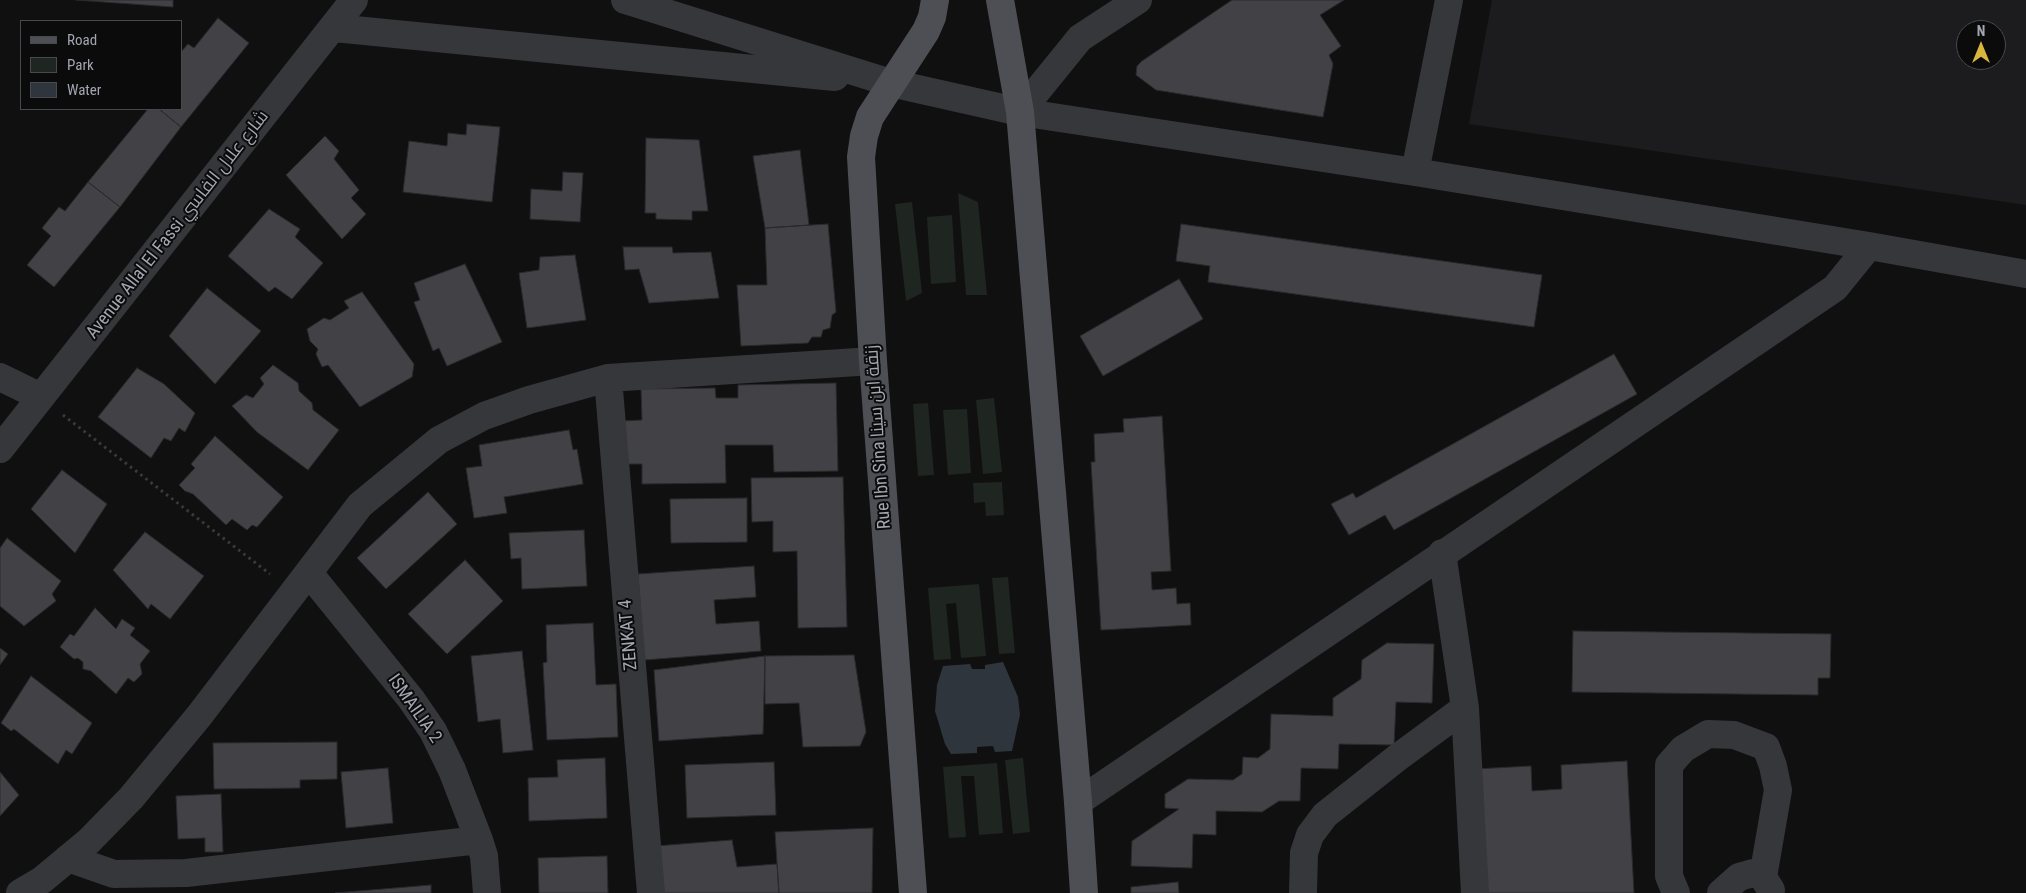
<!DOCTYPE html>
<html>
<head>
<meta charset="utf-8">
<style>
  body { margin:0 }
  #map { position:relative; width:2026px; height:893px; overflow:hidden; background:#101011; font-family:"Roboto Condensed",sans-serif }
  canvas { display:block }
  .legend { position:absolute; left:20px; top:20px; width:162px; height:90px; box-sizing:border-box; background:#0b0b0c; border:1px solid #48494e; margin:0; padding:6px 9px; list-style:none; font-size:15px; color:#a3a6b0 }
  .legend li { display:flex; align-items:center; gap:10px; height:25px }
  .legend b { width:25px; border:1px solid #48494e }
  .north { position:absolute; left:1956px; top:20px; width:50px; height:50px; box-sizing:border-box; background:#0b0b0c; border:1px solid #48494e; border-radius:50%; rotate:0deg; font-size:14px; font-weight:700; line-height:20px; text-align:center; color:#a3a6b0 }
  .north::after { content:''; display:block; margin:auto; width:18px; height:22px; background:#d9b640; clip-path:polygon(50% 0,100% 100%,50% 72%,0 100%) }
</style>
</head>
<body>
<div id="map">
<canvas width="2026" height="893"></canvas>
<ul class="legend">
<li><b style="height:6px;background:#4e4f54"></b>Road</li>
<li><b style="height:14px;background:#1f2520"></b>Park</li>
<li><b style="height:14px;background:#2f353c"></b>Water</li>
</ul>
<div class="north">N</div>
</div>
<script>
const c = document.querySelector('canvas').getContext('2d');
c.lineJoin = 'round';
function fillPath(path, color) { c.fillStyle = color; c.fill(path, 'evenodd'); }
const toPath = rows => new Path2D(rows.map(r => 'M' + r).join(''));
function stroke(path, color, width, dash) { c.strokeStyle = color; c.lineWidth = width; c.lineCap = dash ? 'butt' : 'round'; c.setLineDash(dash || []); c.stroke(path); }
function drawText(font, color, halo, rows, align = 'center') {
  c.font = font + ' "Roboto Condensed",Cairo,sans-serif'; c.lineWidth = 4; c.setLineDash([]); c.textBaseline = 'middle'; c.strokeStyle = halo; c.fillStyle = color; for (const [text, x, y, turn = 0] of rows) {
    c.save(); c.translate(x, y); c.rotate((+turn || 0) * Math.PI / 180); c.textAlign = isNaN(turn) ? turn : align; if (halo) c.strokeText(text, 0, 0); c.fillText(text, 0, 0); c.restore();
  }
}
const built = toPath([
  [1492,0,2026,0,2026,205,1469,124],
  [1966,30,1996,30,1996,60,1966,60]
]);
const green = toPath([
  [958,193,978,202,987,295,966,295],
  [912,202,922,293,906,301,895,204],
  [952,215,956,282,931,284,927,217],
  [994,398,1002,472,983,474,976,400],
  [928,403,934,475,918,476,913,404],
  [967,409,971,473,948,475,943,410],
  [1002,482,1004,515,986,516,985,502,974,503,973,483],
  [1008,577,1015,653,999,654,992,578],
  [979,584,986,656,961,658,956,603,946,604,951,659,934,660,928,588],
  [1023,758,1030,832,1013,834,1005,760],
  [997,763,1003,833,979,835,974,776,961,776,966,837,949,838,943,767]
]);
const water = toPath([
  [1003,662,1018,697,1020,715,1012,751,995,752,993,746,977,747,977,753,951,754,945,744,935,711,937,685,943,666,970,664,972,669,985,669,985,665]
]);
const building = toPath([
  [76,0,173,0,173,7,76,0],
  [1232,0,1344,0,1320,15,1341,46,1329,55,1333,64,1323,117,1156,90,1136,75,1137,66,1142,61,1232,0],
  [218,18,249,43,181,127,159,109,181,109,181,52,188,44,194,48,218,18],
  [148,109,159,109,181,127,120,207,88,182,148,109],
  [467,124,500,127,492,202,403,192,409,141,447,146,448,133,466,135,467,124],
  [325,136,339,151,334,159,359,190,351,198,366,214,342,239,286,175,325,136],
  [646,138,699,140,708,211,692,211,692,220,656,219,656,213,645,213,646,138],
  [800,150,809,225,765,228,753,156,800,150],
  [563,172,583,173,580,222,530,219,531,189,562,191,563,172],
  [88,182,120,207,54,287,27,265,51,236,42,228,59,207,65,211,88,182],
  [269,209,300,229,295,237,323,263,292,299,275,287,269,292,228,256,269,209],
  [828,224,836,312,832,315,830,328,823,330,821,337,812,337,808,343,741,346,737,285,767,285,765,228,828,224],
  [1181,224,1542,275,1534,327,1208,282,1210,266,1176,261,1181,224],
  [623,247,672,247,673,253,711,252,719,298,649,303,639,269,625,270,623,247],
  [575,255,586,320,527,328,519,273,539,270,540,257,575,255],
  [465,264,502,342,447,366,439,348,433,351,414,302,420,300,414,283,465,264],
  [1179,279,1203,319,1103,376,1080,336,1179,279],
  [207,288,261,331,215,384,169,336,207,288],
  [362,292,414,364,412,377,360,407,328,365,322,367,316,354,318,349,310,341,307,329,324,318,330,320,349,308,344,301,362,292],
  [1614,354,1637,394,1394,530,1385,515,1349,535,1331,504,1353,493,1356,498,1614,354],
  [273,365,298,383,299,391,312,403,313,410,339,430,308,470,257,432,232,406,246,395,253,398,264,384,260,378,273,365],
  [137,368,164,384,195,413,185,432,179,428,171,441,164,438,151,458,98,417,137,368],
  [836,383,838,471,774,472,773,445,725,445,726,483,642,484,642,464,625,464,624,421,642,420,641,389,715,388,716,398,738,398,738,385,836,383],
  [1162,416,1171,571,1151,572,1152,590,1176,588,1177,604,1190,603,1191,625,1101,630,1091,462,1095,462,1094,434,1124,432,1123,419,1162,416],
  [569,430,573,450,577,449,583,484,504,497,507,513,474,518,466,468,482,466,479,445,569,430],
  [215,436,283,497,257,527,252,525,247,530,232,519,226,525,193,494,185,491,179,485,195,468,191,464,215,436],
  [62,470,107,504,75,553,31,509,62,470],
  [843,477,847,627,798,628,797,551,773,552,773,521,752,522,751,478,843,477],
  [428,492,457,524,386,589,357,558,428,492],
  [747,498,747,542,671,543,670,499,747,498],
  [584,530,587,586,522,589,521,558,511,559,509,533,584,530],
  [145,532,204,576,170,619,151,604,148,609,113,570,145,532],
  [7,538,61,581,52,594,56,601,24,626,0,606,0,548,7,538],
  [465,560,503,601,447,654,408,614,465,560],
  [754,566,756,597,714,600,716,624,759,621,761,651,644,660,638,574,754,566],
  [95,608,116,629,122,619,135,628,130,635,150,651,140,664,142,674,134,682,128,678,116,694,91,671,83,669,83,662,78,658,74,659,60,647,70,634,74,636,95,608],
  [593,623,596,685,616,684,618,737,547,740,543,663,547,662,546,625,593,623],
  [1573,631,1831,634,1830,678,1818,678,1818,695,1572,692,1573,631],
  [1387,643,1434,644,1432,703,1396,702,1394,745,1339,744,1338,769,1301,768,1300,801,1279,801,1262,812,1216,811,1216,835,1193,834,1192,868,1131,866,1132,841,1179,809,1165,808,1165,794,1188,779,1233,780,1242,774,1243,757,1258,758,1270,749,1271,714,1333,716,1333,698,1361,679,1362,660,1387,643],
  [0,648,8,654,0,665,0,648],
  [522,651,533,750,503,753,500,719,478,722,471,656,522,651],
  [854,655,866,732,860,746,803,747,799,703,765,704,765,656,854,655],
  [765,656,763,734,659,741,654,670,765,656],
  [31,676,92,723,72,754,66,750,58,764,14,729,11,731,1,723,31,676],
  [337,742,337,779,300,780,300,788,214,789,213,743,337,742],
  [605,758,607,818,529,821,528,778,558,777,557,760,605,758],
  [1627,761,1634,893,1482,893,1475,769,1531,766,1532,791,1562,789,1561,765,1627,761],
  [774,762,776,815,687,818,685,765,774,762],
  [388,768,393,823,346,828,341,772,388,768],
  [0,772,19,795,0,816,0,772],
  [221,794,223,852,205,852,205,838,178,839,176,796,221,794],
  [873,828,872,893,779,893,775,832,873,828],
  [732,840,737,867,777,864,779,893,660,893,656,846,732,840],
  [607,856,608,893,539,893,538,858,607,856],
  [1178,882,1179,893,1131,893,1131,887,1178,882],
  [431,885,431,893,335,893,431,885]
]);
const path = toPath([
  [63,415,270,574]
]);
const minor = toPath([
  [625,0,891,83,1020,112,1415,172,1869,246,2026,274],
  [334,28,835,77],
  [1020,112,1080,38,1138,0],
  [1415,172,1449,0],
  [0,377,41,397],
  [608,378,651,893],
  [0,449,354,0],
  [1442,553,1465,708,1475,893],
  [309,573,411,699,433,731,452,770,479,840,484,856,487,893],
  [1078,802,1835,288,1869,246],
  [68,858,114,874,186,873,479,840],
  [20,893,42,880,89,841,131,798,199,716,360,505,439,440,484,416,529,400,608,378,873,361],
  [1303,893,1304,853,1310,835,1325,815,1397,758,1465,708],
  [1676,893,1669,876,1669,765,1683,749,1708,734,1734,735,1766,747,1773,766,1778,790,1763,877],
  [1721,893,1739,877,1753,873,1763,877,1771,890]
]);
const major = toPath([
  [1000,0,1020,112,1078,802,1084,893],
  [913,893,873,361,861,157,864,136,870,117,926,31,932,17,935,0]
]);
const streetNames = [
  ["Avenue Allal El Fassi شارع علال الفاسي",178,225,-52],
  ["Rue Ibn Sina زنقة ابن سينا",879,437,-94],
  ["ZENKAT 4",629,635,-95],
  ["ISMAILIA 2",414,709,55]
];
fillPath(built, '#1c1c1e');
fillPath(green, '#1f2520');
fillPath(water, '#2f353c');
fillPath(building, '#424246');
stroke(building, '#2a2a2d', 1);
stroke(path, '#3a3a3e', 3, [2.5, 4]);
stroke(minor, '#36373a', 28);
stroke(major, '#4e4f54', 28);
drawText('18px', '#a3a6b0', '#0b0b0c', streetNames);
</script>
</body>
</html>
